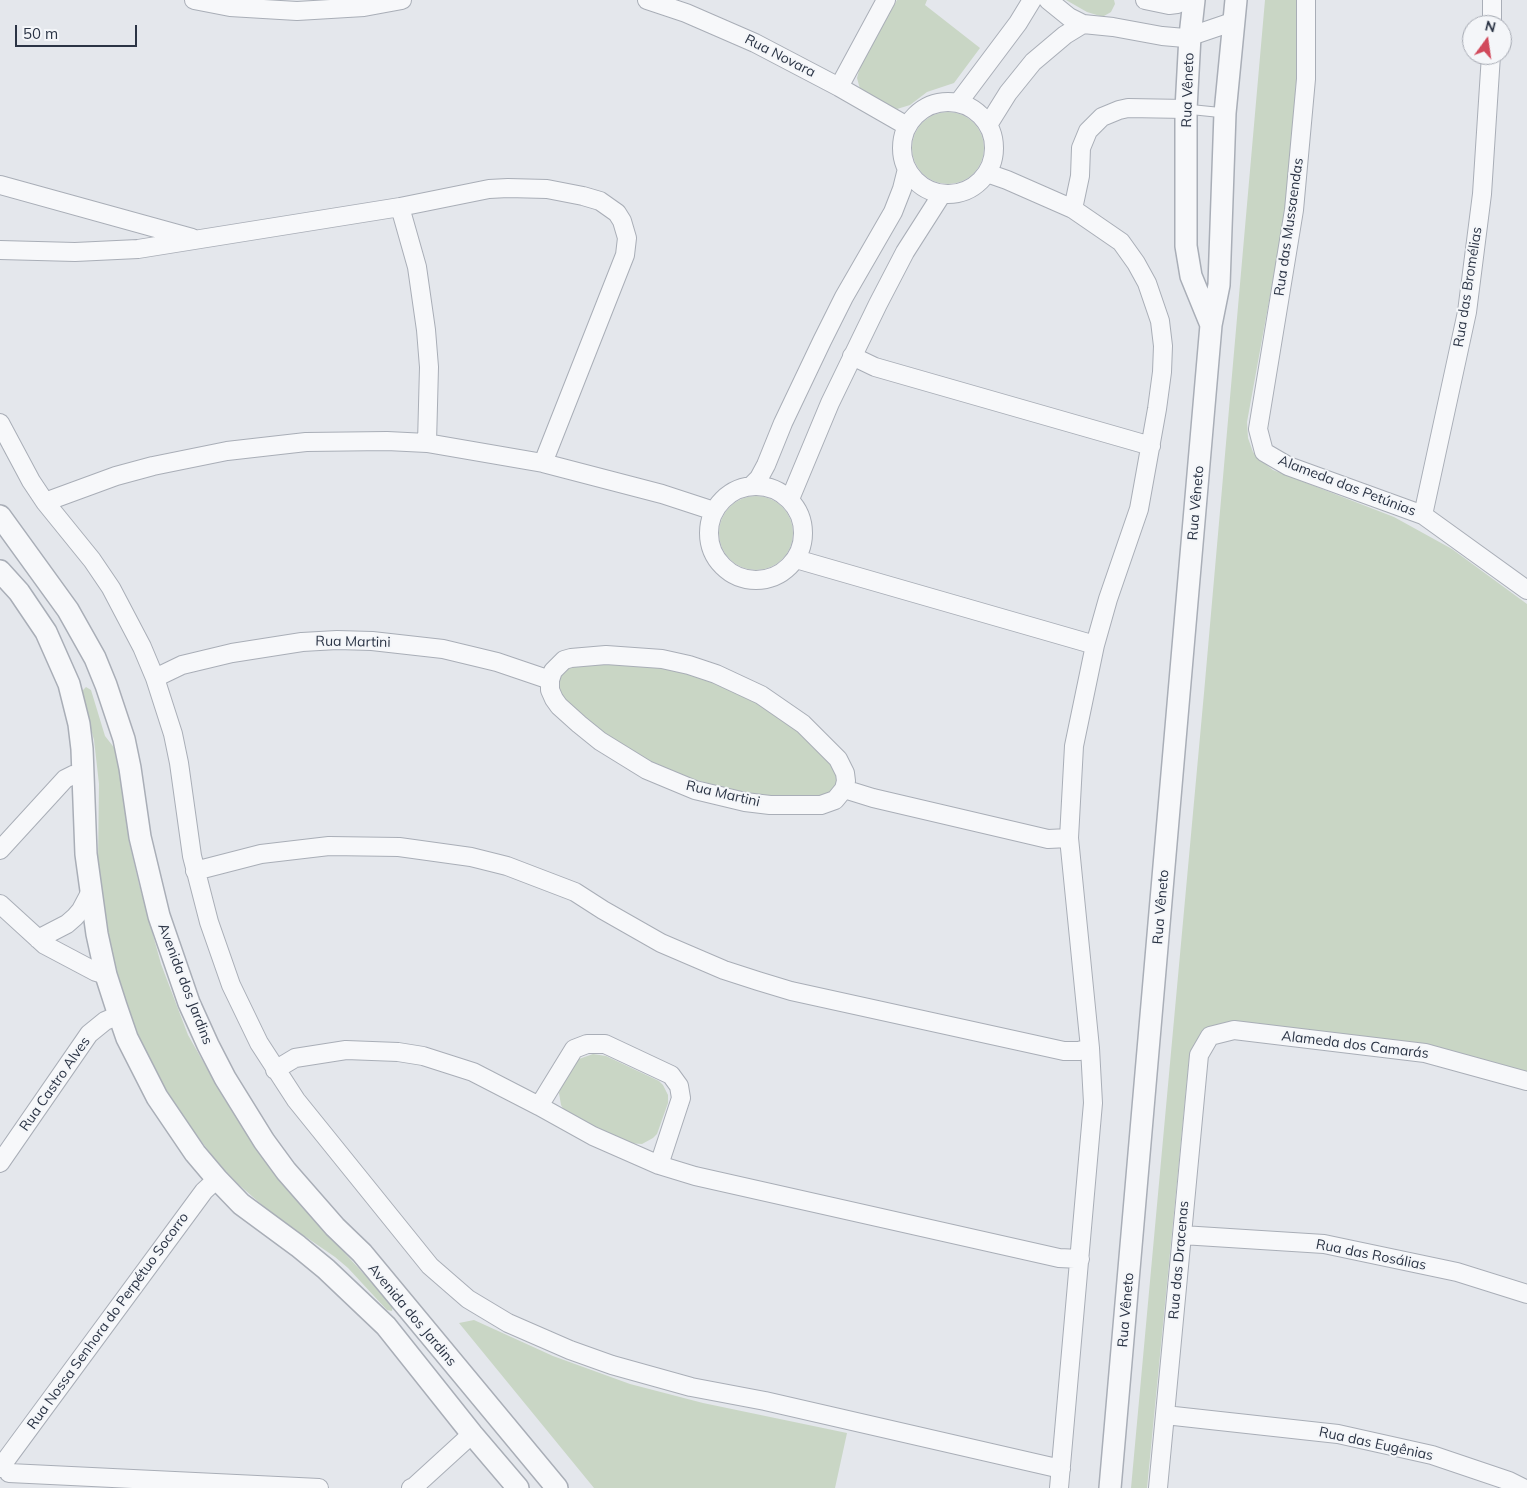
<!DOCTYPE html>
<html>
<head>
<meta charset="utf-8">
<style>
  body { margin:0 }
  #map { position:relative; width:1527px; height:1488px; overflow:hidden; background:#e4e7ec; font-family:Mulish,sans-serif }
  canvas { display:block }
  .north { position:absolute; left:1462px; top:15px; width:50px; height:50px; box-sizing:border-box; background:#f4f6f9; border:1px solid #a4a8b1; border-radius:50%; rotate:14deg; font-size:14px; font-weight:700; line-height:20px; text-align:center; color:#2b3445 }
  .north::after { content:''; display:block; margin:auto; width:18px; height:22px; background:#d1495b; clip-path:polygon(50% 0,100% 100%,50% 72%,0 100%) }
  .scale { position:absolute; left:15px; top:25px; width:122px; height:22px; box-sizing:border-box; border:2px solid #2b3445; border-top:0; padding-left:6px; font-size:15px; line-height:18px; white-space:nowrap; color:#2b3445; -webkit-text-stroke:4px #f4f6f9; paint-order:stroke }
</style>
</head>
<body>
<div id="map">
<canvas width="1527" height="1488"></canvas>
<div class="north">N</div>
<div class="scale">50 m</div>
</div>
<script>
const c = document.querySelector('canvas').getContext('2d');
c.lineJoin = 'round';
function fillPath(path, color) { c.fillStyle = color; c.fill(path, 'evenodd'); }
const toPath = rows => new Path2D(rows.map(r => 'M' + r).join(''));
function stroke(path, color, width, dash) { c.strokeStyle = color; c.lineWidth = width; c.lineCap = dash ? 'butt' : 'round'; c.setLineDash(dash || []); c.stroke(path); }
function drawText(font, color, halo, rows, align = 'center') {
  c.font = font + ' Mulish,sans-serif'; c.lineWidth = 4; c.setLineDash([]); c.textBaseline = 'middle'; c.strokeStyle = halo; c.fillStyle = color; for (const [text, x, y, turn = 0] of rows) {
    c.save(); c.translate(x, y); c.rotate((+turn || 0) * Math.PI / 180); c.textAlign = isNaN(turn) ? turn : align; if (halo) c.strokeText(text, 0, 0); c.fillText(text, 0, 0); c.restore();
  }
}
const green = toPath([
  [897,0,927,0,925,5,980,48,954,83,927,92,910,105,897,109,890,108,860,89,857,78,860,67],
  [1066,0,1114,0,1115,4,1111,12,1104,16,1100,16,1087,12],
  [1265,0,1296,0,1296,83,1285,213,1247,422,1248,438,1253,452,1259,459,1273,470,1394,517,1452,549,1527,604,1527,1076,1429,1050,1200,1036,1191,1051,1189,1059,1147,1488,1131,1488,1204,693],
  '912 148a36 36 0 1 1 72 0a36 36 0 1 1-72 0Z',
  '719 533a37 37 0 1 1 74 0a37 37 0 1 1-74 0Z',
  [606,663,660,667,687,673,713,682,757,703,797,730,832,764,837,774,836,785,829,793,820,796,771,796,722,788,675,773,650,762,606,734,585,718,561,695,559,682,561,675,568,668,573,666],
  [86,687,91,690,105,736,116,750,129,841,139,884,161,964,188,1035,225,1100,270,1166,321,1227,393,1306,392,1311,387,1310,348,1268,335,1257,303,1235,284,1224,238,1184,217,1162,180,1113,149,1061,135,1030,113,964,100,896,98,861,99,784,94,740,81,692],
  [593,1054,606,1056,659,1081,663,1085,668,1095,668,1103,657,1134,653,1138,642,1144,627,1143,568,1115,564,1110,561,1105,559,1093,563,1081,579,1059],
  [474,1320,553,1356,630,1384,703,1403,847,1433,835,1488,594,1488,459,1323]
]);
const service = toPath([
  [1186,109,1225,113]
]);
const minor = toPath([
  [194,0,230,7,297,11,364,7,402,0],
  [647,0,686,13,755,43,839,87,907,126],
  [1048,0,1069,17,1083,24,1113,27,1162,36,1185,38,1235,21],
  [1145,0,1169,5,1177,4,1186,0],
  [1306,0,1306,79,1294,210,1258,429,1264,452,1288,466,1423,515,1527,590],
  [1492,25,1492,0],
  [839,87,886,0],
  '902 148a46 46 0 1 1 92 0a46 46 0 1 1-92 0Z',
  [958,103,1018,23,1032,0],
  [988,125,1008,93,1033,62,1065,35,1083,24],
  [987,173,1007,180,1073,209,1121,242,1136,263,1147,283,1160,321,1163,346,1162,372,1157,409,1139,509,1108,599,1095,645,1074,746,1069,838,1090,1048,1093,1103,1059,1488],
  [0,185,192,238],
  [400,207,417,267,426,330,429,367,427,443],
  [1073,209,1080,176,1081,148,1088,131,1102,117,1119,110,1128,108,1186,109],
  [0,250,75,252,138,249,400,207,489,189,508,188,547,189,583,196,600,201,617,213,622,221,627,238,625,255,543,463],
  [852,356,875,367,1151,446],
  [0,423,31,481,45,502,92,560,111,588,142,647,155,678,173,734,179,763,192,856,209,922,231,985,259,1043,296,1100,430,1266,468,1299,508,1323,570,1350,612,1365,691,1387,765,1401,1061,1469],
  '709 533a47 47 0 1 1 94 0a47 47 0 1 1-94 0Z',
  [751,486,759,478,766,465,783,423,822,341,844,297,893,212,902,189,907,169],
  [790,499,830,403,878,304,905,252,942,194],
  [45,502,116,476,153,466,227,451,306,442,387,441,427,443,543,463,662,494,714,511],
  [1423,515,1467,312,1482,194,1491,55],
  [796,559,1095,645],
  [606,655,662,659,689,665,716,674,761,695,803,724,838,759,845,773,846,781,844,789,835,800,821,805,770,805,745,802,695,790,647,770,600,741,579,724,559,706,554,699,550,690,550,680,553,671,564,660,571,658,606,655],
  [155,678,182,665,232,653,302,642,337,640,372,641,443,649,497,662,550,680],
  [844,789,873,798,1048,839,1069,838],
  [0,850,65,779,73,775,83,774],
  [195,871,261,854,329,846,399,847,471,857,507,866,575,892,603,910,661,943,724,970,758,981,791,991,1064,1051,1079,1051,1090,1048],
  [0,904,45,945,96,972,106,975],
  [38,939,67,924,75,917,81,910,90,893],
  [275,1070,295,1058,346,1050,398,1052,423,1056,473,1072,539,1106,593,1136,659,1165,695,1176,1059,1258,1080,1259],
  [539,1106,574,1049,587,1044,605,1044,671,1075,679,1086,681,1098,659,1165],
  [0,1163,89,1034,105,1021,119,1015],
  [1182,1235,1324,1244,1457,1272,1527,1294],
  [1165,1415,1338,1434,1432,1455,1509,1481,1523,1488],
  [0,1468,204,1191,217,1179],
  [9,1473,319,1488],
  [411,1488,414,1487,472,1434],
  [1158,1488,1199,1055,1210,1036,1234,1030,1425,1053,1527,1081]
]);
const tertiary = toPath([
  [1194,0,1190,36,1186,109,1186,246,1191,276,1211,325],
  [0,516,68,610,95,658,106,685,124,739,130,768,140,837,159,916,189,1003,208,1045,225,1078,264,1141,286,1171,335,1227,362,1253,557,1488],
  [0,571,19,592,46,632,69,684,79,724,82,749,86,854,97,934,106,975,116,1006,127,1038,157,1097,195,1153,217,1179,241,1204,298,1246,326,1269,386,1326,472,1434,518,1488],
  [1110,1488,1211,325,1219,285,1225,113,1236,0]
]);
const streetNames = [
  ["Rua Novara",780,56,27],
  ["Rua Vêneto",1188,90,-88],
  ["Rua das Mussaendas",1289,227,-82],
  ["Rua das Bromélias",1468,287,-81],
  ["Alameda das Petúnias",1347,486,21],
  ["Rua Vêneto",1196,503,-85],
  ["Rua Martini",353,642,1],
  ["Rua Martini",723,794,13],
  ["Rua Vêneto",1161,907,-85],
  ["Avenida dos Jardins",185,984,69],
  ["Alameda dos Camarás",1355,1045,7],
  ["Rua Castro Alves",55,1084,-55],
  ["Rua das Rosálias",1371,1255,11],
  ["Rua das Dracenas",1179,1260,-85],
  ["Rua Vêneto",1126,1310,-85],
  ["Avenida dos Jardins",412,1315,50],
  ["Rua Nossa Senhora do Perpétuo Socorro",108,1321,-54],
  ["Rua das Eugênias",1376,1444,12]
];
fillPath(green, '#c9d6c5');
stroke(service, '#a9aeb7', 11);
stroke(minor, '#a9aeb7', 20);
stroke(tertiary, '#a9aeb7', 24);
stroke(service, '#f7f8fa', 9);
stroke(minor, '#f7f8fa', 18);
stroke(tertiary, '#f7f8fa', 21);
drawText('14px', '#2b3445', '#f4f6f9', streetNames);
</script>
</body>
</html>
